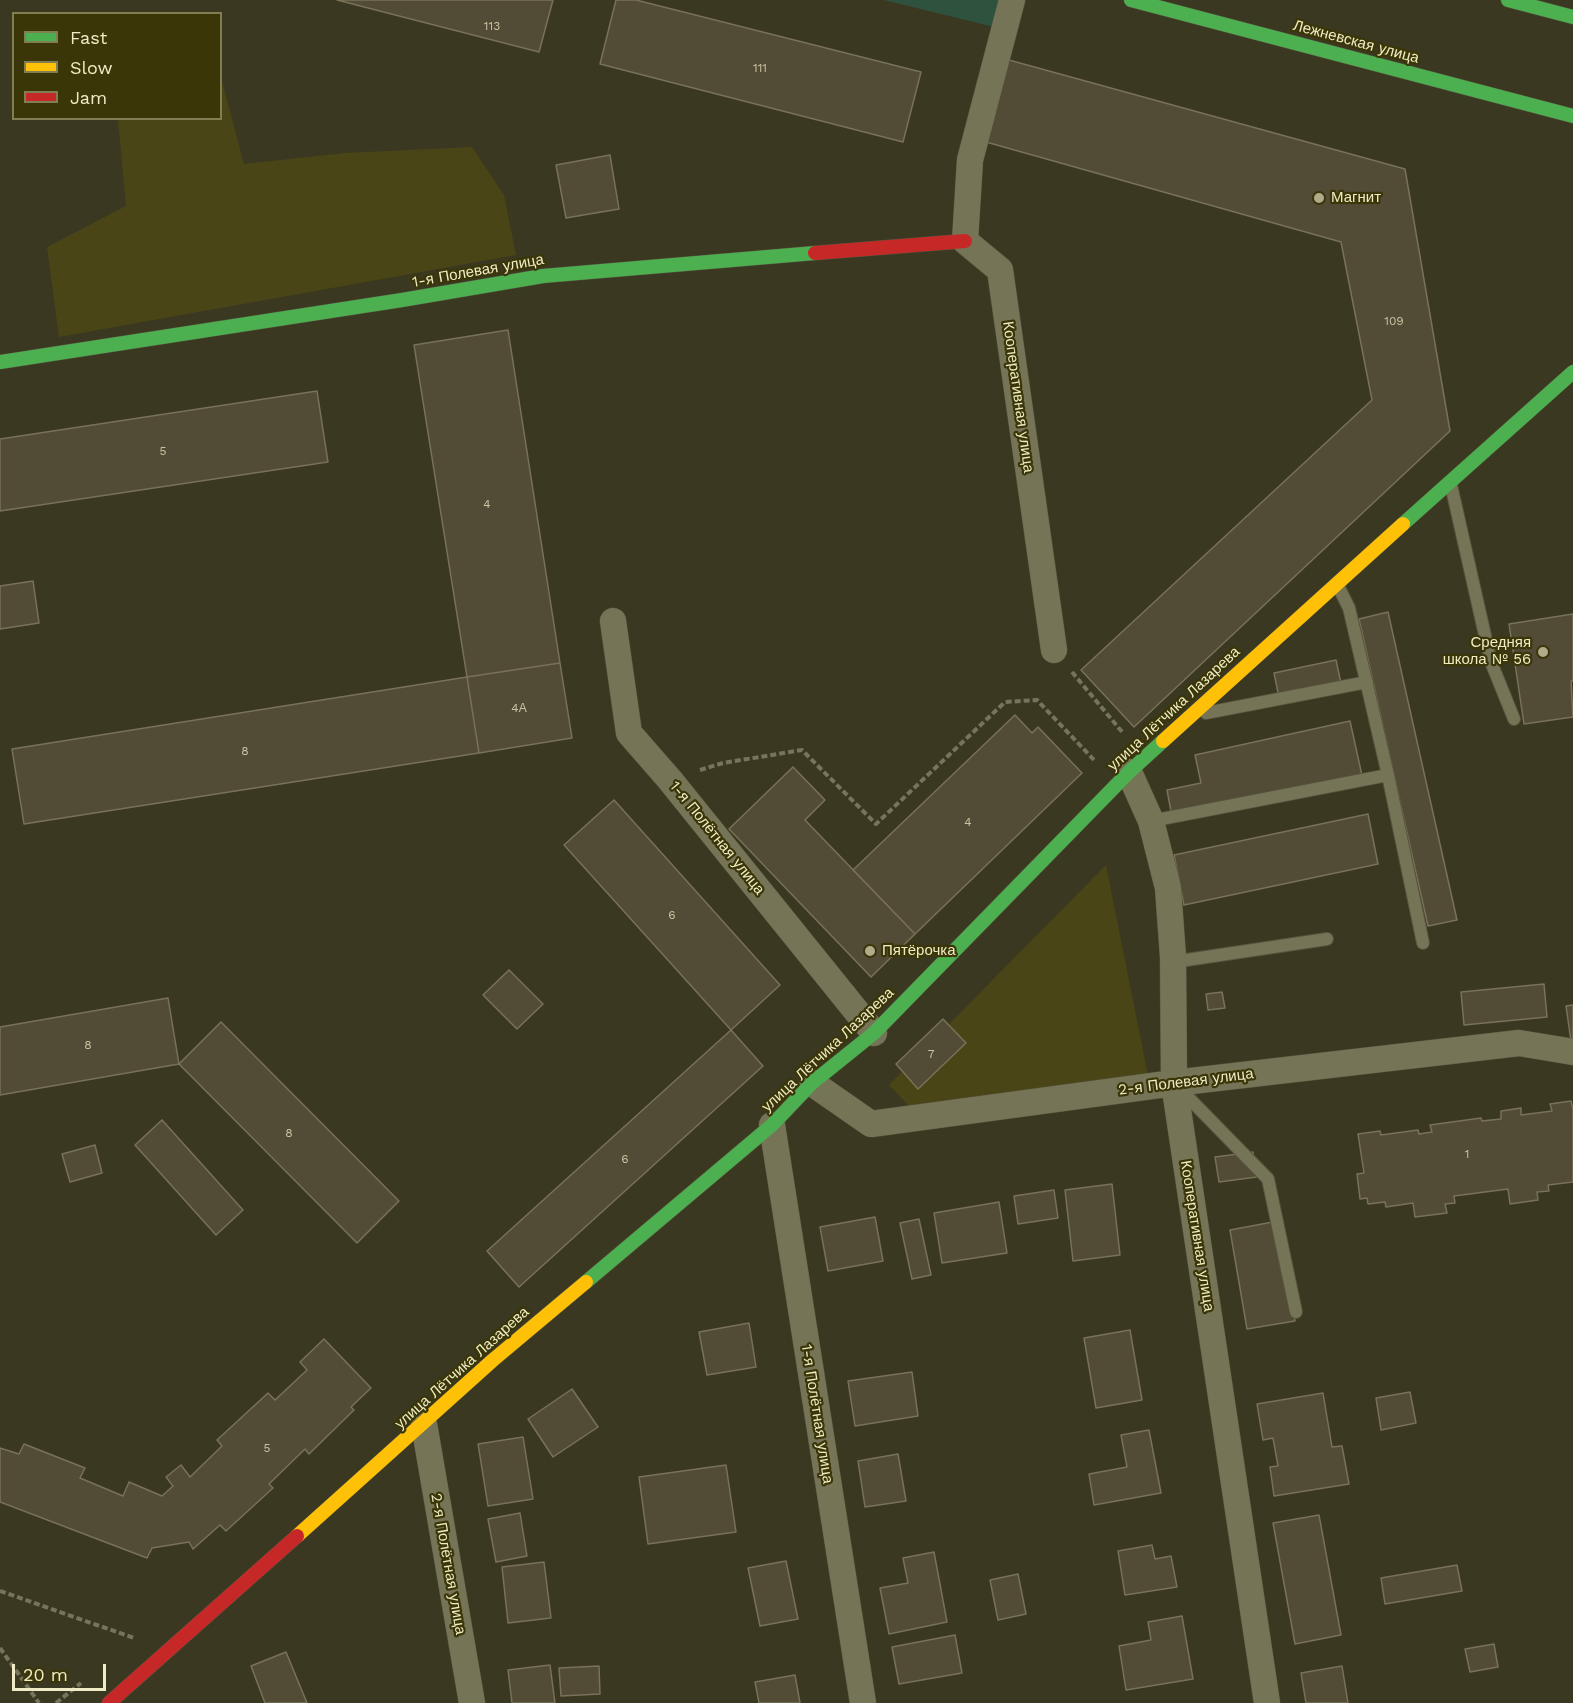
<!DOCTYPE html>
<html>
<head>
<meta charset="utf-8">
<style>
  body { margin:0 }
  #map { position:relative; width:1573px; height:1703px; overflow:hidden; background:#3a3820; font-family:"Work Sans",sans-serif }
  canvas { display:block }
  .legend { position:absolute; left:12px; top:12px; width:210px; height:108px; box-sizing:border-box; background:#3a3608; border:2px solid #827e53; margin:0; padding:8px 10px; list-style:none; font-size:18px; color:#efebc4 }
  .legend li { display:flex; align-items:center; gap:12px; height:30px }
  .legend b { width:30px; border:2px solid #827e53 }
  .scale { position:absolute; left:12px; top:1664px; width:94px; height:27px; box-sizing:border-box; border:3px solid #efebc4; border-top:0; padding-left:8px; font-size:18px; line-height:21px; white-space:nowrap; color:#efebc4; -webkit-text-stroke:4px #3a3608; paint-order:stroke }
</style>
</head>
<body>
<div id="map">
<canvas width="1573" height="1703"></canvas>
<ul class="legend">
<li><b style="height:8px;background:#4caf50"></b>Fast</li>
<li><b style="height:8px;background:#ffc107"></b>Slow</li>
<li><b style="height:8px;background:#c62828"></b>Jam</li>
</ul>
<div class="scale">20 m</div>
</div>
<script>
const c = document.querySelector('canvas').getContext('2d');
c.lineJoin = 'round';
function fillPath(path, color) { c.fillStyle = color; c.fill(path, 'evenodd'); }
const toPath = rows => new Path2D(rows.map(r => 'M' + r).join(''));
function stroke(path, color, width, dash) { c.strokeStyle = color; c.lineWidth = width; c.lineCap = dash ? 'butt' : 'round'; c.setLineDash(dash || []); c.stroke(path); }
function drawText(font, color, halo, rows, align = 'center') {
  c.font = font + ' "Work Sans",sans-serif'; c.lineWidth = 4.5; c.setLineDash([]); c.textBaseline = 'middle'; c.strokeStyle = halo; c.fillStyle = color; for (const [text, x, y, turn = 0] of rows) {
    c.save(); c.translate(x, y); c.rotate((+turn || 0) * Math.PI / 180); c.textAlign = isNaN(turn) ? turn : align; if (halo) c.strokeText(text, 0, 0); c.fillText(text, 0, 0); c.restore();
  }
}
const built = toPath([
  [221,78,244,164,345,153,472,147,504,195,516,255,59,337,47,247,126,206,118,119,220,118],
  [1106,865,1148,1075,923,1121,889,1085]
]);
const green = toPath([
  [884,0,998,0,1002,1,994,27]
]);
const building = toPath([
  [337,0,553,0,539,52,337,0],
  [616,0,636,0,921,72,903,142,600,64,616,0],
  [1009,60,1405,169,1450,431,1134,727,1081,670,1372,400,1341,242,986,142,1009,60],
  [610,155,619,209,566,218,556,165,610,155],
  [508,330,560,663,467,677,414,345,508,330],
  [317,391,328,462,0,511,0,439,317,391],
  [33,581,39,623,0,629,0,586,33,581],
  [1388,612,1457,920,1428,926,1359,619,1388,612],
  [1573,614,1573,681,1571,681,1573,717,1524,724,1509,624,1573,614],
  [1336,660,1342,688,1280,702,1274,673,1336,660],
  [560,663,572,738,479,753,467,677,560,663],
  [467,677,479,753,24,824,12,749,467,677],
  [1015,715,1032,733,1038,727,1082,773,915,934,853,870,1015,715],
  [1350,721,1363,780,1173,822,1167,790,1201,783,1195,755,1350,721],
  [793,767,825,800,805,820,915,934,871,977,729,829,793,767],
  [614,800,780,985,731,1030,564,845,614,800],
  [1368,814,1378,864,1184,905,1174,855,1368,814],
  [509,970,543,1004,517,1029,483,995,509,970],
  [1544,984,1547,1017,1464,1025,1461,992,1544,984],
  [1222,992,1225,1008,1208,1010,1206,994,1222,992],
  [168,998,179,1064,0,1095,0,1027,168,998],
  [1573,1005,1573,1041,1571,1041,1566,1006,1573,1005],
  [943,1019,966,1043,918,1089,896,1064,943,1019],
  [221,1022,399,1201,357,1243,179,1064,221,1022],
  [731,1030,763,1066,519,1287,487,1251,731,1030],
  [1571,1101,1573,1109,1573,1182,1548,1185,1549,1191,1537,1192,1538,1200,1510,1204,1508,1189,1454,1196,1455,1203,1445,1204,1447,1213,1415,1217,1413,1203,1386,1207,1385,1202,1368,1204,1367,1198,1360,1199,1357,1174,1364,1173,1358,1134,1380,1131,1381,1135,1418,1130,1419,1134,1432,1132,1430,1125,1481,1118,1482,1121,1501,1119,1501,1111,1521,1108,1521,1115,1552,1111,1550,1104,1571,1101],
  [162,1120,243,1210,216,1235,135,1145,162,1120],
  [95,1145,102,1173,70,1182,62,1154,95,1145],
  [1253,1152,1257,1177,1219,1182,1215,1157,1253,1152],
  [1112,1184,1120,1255,1073,1261,1065,1190,1112,1184],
  [1054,1190,1058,1218,1018,1224,1014,1196,1054,1190],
  [999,1202,1007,1253,942,1263,934,1213,999,1202],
  [875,1217,883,1261,828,1271,820,1227,875,1217],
  [919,1219,931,1275,912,1279,900,1223,919,1219],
  [1278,1221,1295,1321,1247,1329,1230,1230,1278,1221],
  [749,1323,756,1367,707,1375,699,1332,749,1323],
  [1130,1330,1142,1400,1096,1408,1084,1338,1130,1330],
  [324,1339,371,1388,351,1407,354,1410,309,1454,305,1449,269,1484,273,1488,226,1531,220,1525,193,1549,189,1542,152,1548,147,1558,0,1502,0,1448,19,1454,24,1444,85,1468,80,1478,123,1496,129,1482,162,1496,173,1486,166,1477,181,1465,190,1477,222,1446,217,1440,268,1393,275,1400,307,1370,300,1362,324,1339],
  [912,1372,918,1416,855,1426,848,1381,912,1372],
  [572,1389,598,1427,553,1457,528,1419,572,1389],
  [1410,1392,1416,1423,1381,1430,1376,1398,1410,1392],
  [1323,1393,1332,1447,1342,1446,1349,1484,1274,1496,1270,1467,1278,1466,1273,1438,1263,1440,1257,1404,1323,1393],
  [1149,1430,1161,1493,1094,1505,1089,1474,1127,1467,1121,1435,1149,1430],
  [523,1437,533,1499,488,1506,478,1444,523,1437],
  [898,1454,906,1501,865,1507,858,1461,898,1454],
  [726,1465,736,1532,648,1544,639,1477,726,1465],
  [520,1513,527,1556,496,1562,488,1519,520,1513],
  [1319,1515,1341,1635,1295,1644,1273,1523,1319,1515],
  [1152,1545,1155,1559,1171,1556,1177,1587,1125,1595,1118,1551,1152,1545],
  [934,1552,947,1622,889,1634,880,1588,908,1583,903,1558,934,1552],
  [786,1561,798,1619,760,1626,748,1568,786,1561],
  [544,1562,551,1618,508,1623,502,1567,544,1562],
  [1457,1565,1462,1591,1385,1604,1381,1578,1457,1565],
  [1018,1574,1026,1614,998,1620,990,1580,1018,1574],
  [1182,1616,1193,1679,1126,1690,1119,1646,1151,1640,1148,1622,1182,1616],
  [955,1635,962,1673,899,1684,892,1647,955,1635],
  [1494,1644,1498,1667,1470,1672,1465,1649,1494,1644],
  [286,1652,307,1703,265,1703,251,1666,286,1652],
  [550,1665,555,1703,512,1703,508,1670,550,1665],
  [599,1666,600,1694,561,1696,559,1668,599,1666],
  [1342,1666,1348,1703,1306,1703,1301,1673,1342,1666],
  [795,1675,800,1703,759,1703,755,1682,795,1675]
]);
const path = toPath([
  [1072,672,1123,733],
  [700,770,723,763,802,750,876,824,1005,702,1037,700,1096,762],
  [0,1591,134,1638],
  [0,1648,39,1703],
  [56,1703,81,1683]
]);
const lane = toPath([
  [1451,485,1491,662,1514,719],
  [1206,713,1367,682],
  [1388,775,1423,943],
  [1151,821,1388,775,1349,608,1337,584],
  [1173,962,1327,939],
  [1179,1088,1268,1179,1296,1312]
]);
const street = toPath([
  [1012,0,970,160,965,241,1000,270,1054,650],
  [613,621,629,733,670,780,874,1033],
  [1129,772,1151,821,1168,888,1173,957,1174,1083,1267,1703],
  [812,1083,871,1124,1174,1083,1519,1043,1573,1052],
  [772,1125,863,1703],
  [424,1424,472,1703]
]);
const fast = toPath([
  [1131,0,1573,116],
  [1508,0,1573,17],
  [0,362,402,300,543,276,815,253],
  [1403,524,1573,372],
  [586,1282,772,1125,812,1083,874,1033,1129,772,1163,741]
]);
const slow = toPath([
  [1163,741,1403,524],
  [297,1536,493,1360,586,1282]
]);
const jam = toPath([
  [815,253,965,241],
  [109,1703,297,1536]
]);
const markers = [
  [1319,198,6,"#b0ac8b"],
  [1543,652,6,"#b0ac8b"],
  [870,951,6,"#b0ac8b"]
];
const numberNames = [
  ["113",492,26],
  ["111",760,68],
  ["109",1394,321],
  ["5",163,451],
  ["4",487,504],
  ["4А",519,708],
  ["8",245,751],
  ["4",968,822],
  ["6",672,915],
  ["8",88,1045],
  ["7",931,1054],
  ["8",289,1133],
  ["1",1467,1154],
  ["6",625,1159],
  ["5",267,1448]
];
const streetNames = [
  ["Лежневская улица",1356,42,15],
  ["1-я Полевая улица",478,271,-10],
  ["Кооперативная улица",1018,397,82],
  ["улица Лётчика Лазарева",1174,709,-43],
  ["1-я Полётная улица",717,838,51],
  ["улица Лётчика Лазарева",828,1050,-43],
  ["2-я Полевая улица",1186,1082,-7],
  ["Кооперативная улица",1197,1236,81],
  ["улица Лётчика Лазарева",462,1368,-42],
  ["1-я Полётная улица",817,1414,81],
  ["2-я Полётная улица",448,1564,80]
];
const poiNames = [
  ["Магнит",1331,198],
  ["Средняя",1531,643,"right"],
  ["школа № 56",1531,660,"right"],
  ["Пятёрочка",882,951]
];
fillPath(built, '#4a4517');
fillPath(green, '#2e523e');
fillPath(building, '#524c37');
stroke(building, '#797158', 1.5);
stroke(lane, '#57543f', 14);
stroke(street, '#57543f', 27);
stroke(fast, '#57543f', 15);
stroke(slow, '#57543f', 15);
stroke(jam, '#57543f', 15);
stroke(path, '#76745c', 4, [6, 3]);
stroke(lane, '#767457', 12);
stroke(street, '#767457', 26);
stroke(fast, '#4caf50', 14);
stroke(slow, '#ffc107', 14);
stroke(jam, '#c62828', 14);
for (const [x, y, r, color] of markers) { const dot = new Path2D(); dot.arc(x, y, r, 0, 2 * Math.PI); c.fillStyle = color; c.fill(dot); stroke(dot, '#3a3608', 2); }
drawText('12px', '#c8c3a1', null, numberNames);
drawText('15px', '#efebc4', '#3a3608', streetNames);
drawText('15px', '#efebc4', '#3a3608', poiNames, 'left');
</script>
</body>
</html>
